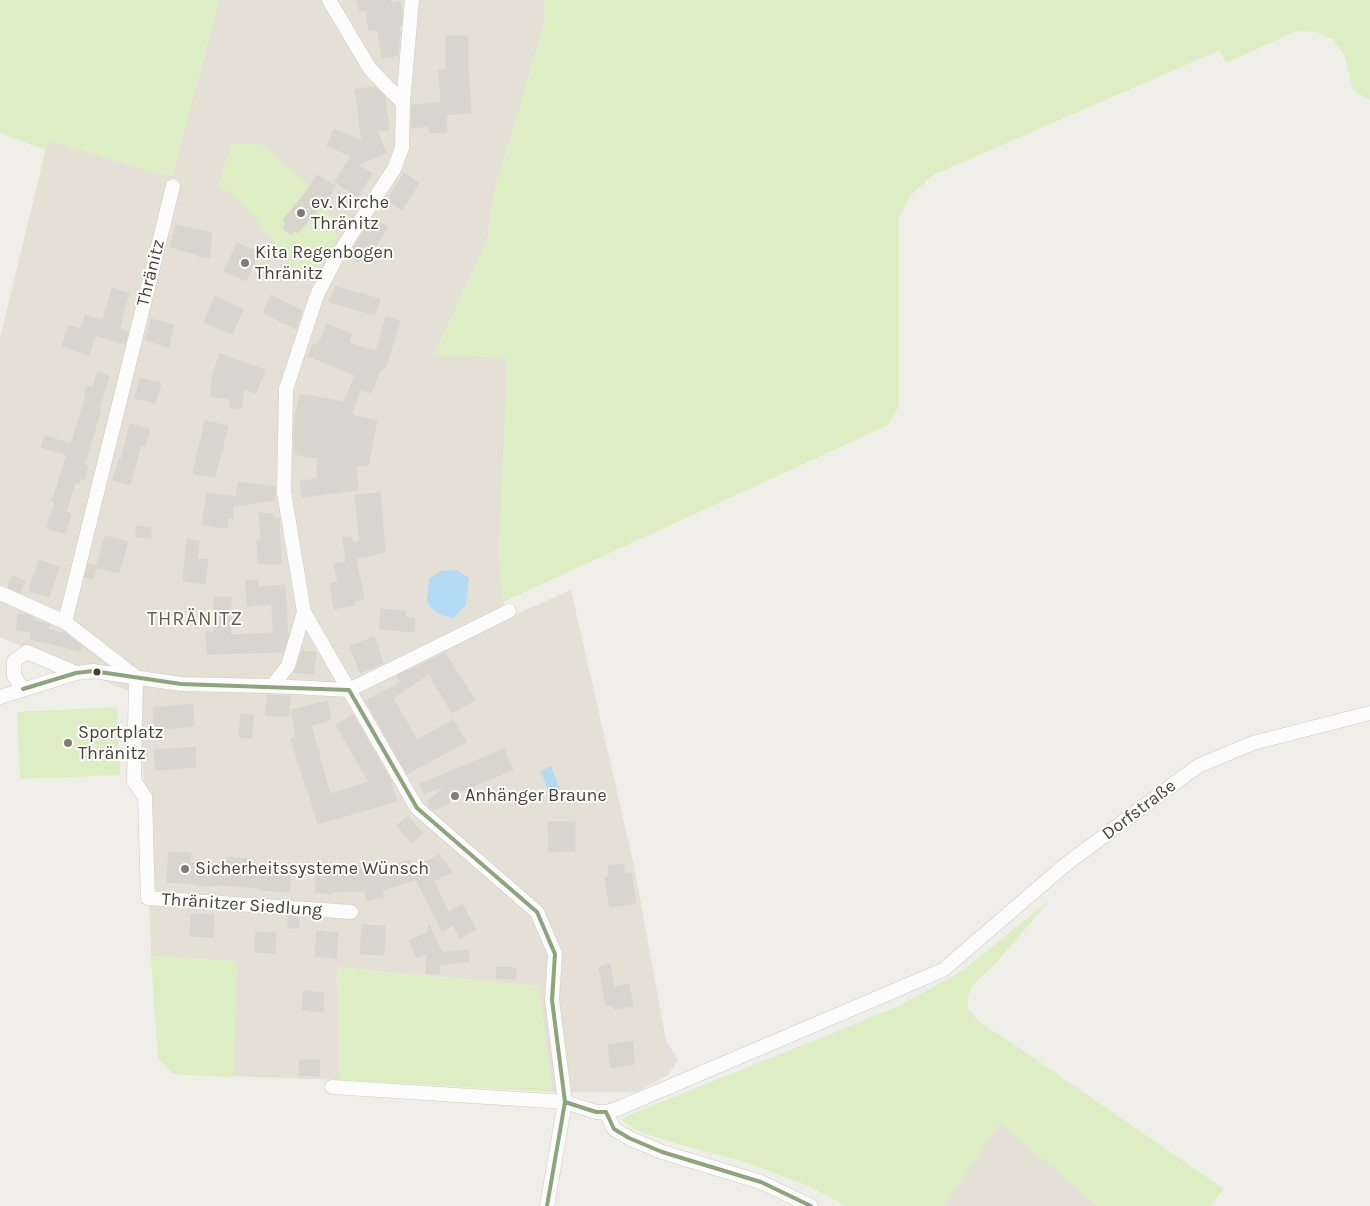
<!DOCTYPE html>
<html>
<head>
<meta charset="utf-8">
<style>
  body { margin:0 }
  canvas { display:block; background:#f0eee8 }
</style>
</head>
<body>
<canvas width="1370" height="1206"></canvas>
<script>
const c = document.querySelector('canvas').getContext('2d');
c.lineJoin = 'round';
function fillPath(path, color) { c.fillStyle = color; c.fill(path, 'evenodd'); }
const toPath = rows => new Path2D(rows.map(r => 'M' + r).join(''));
function stroke(path, color, width, dash) { c.strokeStyle = color; c.lineWidth = width; c.lineCap = dash ? 'butt' : 'round'; c.setLineDash(dash || []); c.stroke(path); }
function drawText(font, color, halo, rows, align = 'center') {
  c.font = font + ' Karla,sans-serif'; c.lineWidth = 4; c.setLineDash([]); c.textBaseline = 'middle'; c.strokeStyle = halo; c.fillStyle = color; for (const [text, x, y, turn = 0] of rows) {
    c.save(); c.translate(x, y); c.rotate((+turn || 0) * Math.PI / 180); c.textAlign = isNaN(turn) ? turn : align; if (halo) c.strokeText(text, 0, 0); c.fillText(text, 0, 0); c.restore();
  }
}
const residential = toPath([
  [219,0,544,0,545,18,520,108,496,184,487,241,434,355,508,357,499,555,503,602,508,618,571,590,634,866,666,1040,678,1060,668,1075,637,1092,552,1092,539,986,337,967,340,1080,174,1074,158,1058,151,951,140,696,0,637,0,338,48,140,160,174,172,176],
  [1000,1122,1098,1206,943,1206]
]);
const green = toPath([
  [0,0,219,0,172,176,160,174,48,140,45,150,0,133],
  [544,0,1370,0,1370,100,1353,90,1344,55,1333,39,1316,32,1296,31,1226,63,1220,50,933,175,912,194,899,216,899,406,888,425,503,602,499,555,508,358,434,355,487,241,496,184,520,107,545,18],
  [232,144,260,144,323,197,337,237,311,279,301,279,272,239,244,205,218,184],
  [117,707,120,775,20,779,17,712],
  [1051,899,995,964,972,986,968,996,968,1008,978,1021,1025,1052,1224,1189,1210,1206,1098,1206,1000,1123,943,1206,846,1206,811,1187,745,1162,688,1147,640,1132,621,1120,629,1115,897,1007,963,970],
  [151,955,237,961,233,1077,174,1074,158,1058],
  [337,967,539,986,552,1092,340,1080]
]);
const water = toPath([
  [457,570,469,578,466,605,453,618,441,615,430,607,427,601,429,578,442,571],
  [551,766,561,792,550,796,541,771]
]);
const building = toPath([
  [357,0,391,0,391,3,400,2,402,16,401,26,399,26,400,33,398,55,382,58,377,29,369,31,366,10,360,12,357,0],
  [446,36,468,36,468,71,471,113,446,115,447,132,430,133,429,126,411,128,412,105,441,103,439,70,446,69,446,36],
  [375,87,385,97,389,130,377,131,386,153,358,165,372,173,358,197,335,182,351,156,327,146,334,129,362,141,355,89,375,87],
  [404,173,419,183,402,210,387,200,404,173],
  [317,175,335,186,330,195,298,233,295,231,291,235,283,228,286,223,283,220,309,188,317,175],
  [372,218,388,227,368,258,362,255,358,262,348,256,372,218],
  [176,225,212,233,209,258,197,256,197,254,170,247,176,225],
  [237,243,258,252,246,281,224,271,237,243],
  [336,287,380,299,375,315,329,302,336,287],
  [112,288,129,293,119,329,128,332,125,344,95,335,89,355,62,346,69,326,81,329,85,315,103,321,112,288],
  [271,295,302,311,296,329,263,313,271,295],
  [215,296,243,310,232,334,204,322,215,296],
  [386,317,400,321,385,369,381,368,371,393,361,389,351,415,377,421,368,466,356,465,358,490,302,497,300,481,317,479,317,458,294,454,294,422,300,394,344,402,355,375,308,356,313,344,318,346,327,324,352,334,349,343,376,351,386,317],
  [151,319,174,325,169,347,145,340,151,319],
  [220,354,265,370,256,393,244,389,241,409,229,407,230,399,210,396,213,374,220,354],
  [98,372,109,376,99,410,101,410,84,465,88,466,84,480,80,479,79,484,75,483,66,512,71,514,65,534,47,528,55,502,52,501,67,455,41,447,45,436,71,444,86,396,84,396,87,386,93,387,98,372],
  [140,378,161,383,155,403,135,398,140,378],
  [205,421,228,426,215,477,193,473,205,421],
  [130,424,150,430,145,446,141,445,130,485,113,480,119,459,121,460,130,424],
  [238,482,275,487,275,500,233,506,233,518,229,517,227,528,202,525,207,493,236,497,238,482],
  [380,493,385,552,356,559,364,599,354,601,355,605,334,609,330,584,338,582,334,564,346,562,343,538,351,537,353,543,360,541,355,495,380,493],
  [259,513,273,514,273,518,279,518,281,564,258,564,257,540,261,540,259,513],
  [136,526,151,528,151,538,136,537,136,526],
  [105,536,128,542,119,573,96,567,105,536],
  [187,539,199,541,197,559,208,560,205,584,183,581,187,539],
  [39,560,59,567,49,597,29,591,39,560],
  [88,564,97,566,93,579,85,577,88,564],
  [12,576,25,581,20,593,8,587,12,576],
  [257,580,258,587,285,585,288,637,283,652,207,654,206,632,214,632,214,597,231,597,231,635,273,633,272,604,247,606,246,581,257,580],
  [381,609,406,611,405,617,415,618,414,632,379,629,381,609],
  [18,614,29,615,33,617,33,620,49,624,47,629,66,634,81,646,80,651,30,639,32,632,16,630,18,614],
  [374,637,383,663,360,673,350,646,374,637],
  [302,651,316,652,314,674,294,672,302,651],
  [445,653,475,700,452,713,429,674,393,698,417,740,453,720,466,742,407,774,366,701,401,682,397,676,445,653],
  [268,695,290,696,289,716,265,716,268,695],
  [327,701,331,719,311,726,330,794,369,782,336,725,353,715,392,782,391,783,397,801,318,824,309,793,308,793,291,739,296,737,291,710,327,701],
  [192,704,194,726,155,730,153,708,192,704],
  [241,714,254,715,251,738,239,737,241,714],
  [195,747,196,767,156,770,154,750,195,747],
  [504,749,513,770,448,796,450,803,433,810,429,807,427,801,447,786,424,793,420,784,504,749],
  [408,816,423,834,411,843,397,825,408,816],
  [548,822,575,822,575,851,549,852,548,822],
  [169,852,191,853,190,863,227,864,228,857,249,859,249,864,291,868,289,892,261,890,261,888,223,885,198,886,198,884,167,882,169,852],
  [439,855,452,872,434,881,448,912,462,904,476,929,460,938,453,925,442,931,416,880,382,890,384,897,367,901,365,891,331,892,331,894,315,892,317,870,346,873,346,869,364,869,365,874,410,860,412,868,439,855],
  [623,864,625,874,631,873,636,903,610,907,605,878,609,877,608,866,623,864],
  [191,914,214,915,213,937,190,936,191,914],
  [288,916,299,917,299,928,288,928,288,916],
  [362,925,385,926,384,955,360,954,362,925],
  [429,925,442,953,468,950,469,961,440,965,439,974,426,973,427,953,417,958,409,941,428,932,429,925],
  [317,931,338,933,336,958,315,956,317,931],
  [256,932,276,933,275,953,255,952,256,932],
  [610,964,614,987,629,984,633,1006,614,1009,613,1005,606,1006,599,967,610,964],
  [497,967,516,968,516,979,496,978,497,967],
  [304,991,324,993,323,1012,302,1010,304,991],
  [632,1041,635,1064,611,1068,608,1045,632,1041],
  [300,1060,320,1060,319,1076,299,1075,300,1060]
]);
const minor = toPath([
  [329,0,370,69,403,103],
  [412,0,403,103,402,148,394,169,336,258,317,295,286,389,284,492,304,612,417,808,537,912,555,954,552,1000,565,1102,547,1206],
  [0,593,65,622,136,677,134,781,145,797,148,898,351,912],
  [65,622,173,186],
  [272,686,288,666,304,612],
  [23,689,14,676,14,661,27,652,76,673],
  [0,697,76,673,93,671,181,684,272,686,349,690,509,611],
  [332,1087,565,1102,596,1112,606,1112,614,1129,629,1138,662,1152,761,1182,811,1206],
  [606,1112,617,1109,943,970,1065,865,1198,766,1253,743,1370,713]
]);
const bus1 = toPath([
  [23,689,76,673,93,671,181,684,349,690],
  [349,690,417,808,537,912,555,954,552,1000,565,1102,547,1206],
  [565,1102,596,1112,606,1112,614,1129,629,1138,662,1152,761,1182,811,1206]
]);
const markers = [
  [301,213,5,"#827c72"],
  [245,263,5,"#827c72"],
  [97,672,4.5,"#473f33"],
  [68,743,5,"#827c72"],
  [455,796,5,"#827c72"],
  [185,869,5,"#827c72"]
];
const poiNames = [
  ["ev. Kirche",311,203],
  ["Thränitz",311,224],
  ["Kita Regenbogen",255,253],
  ["Thränitz",255,274],
  ["Sportplatz",78,733],
  ["Thränitz",78,754],
  ["Anhänger Braune",465,796],
  ["Sicherheitssysteme Wünsch",195,869]
];
const streetNames = [
  ["Thränitz",151,273,-76],
  ["Dorfstraße",1139,810,-37],
  ["Thränitzer Siedlung",242,905,4]
];
const quarterNames = [
  ["THRÄNITZ",195,619]
];
fillPath(residential, '#e5e0d5');
fillPath(green, '#ddeec5');
fillPath(water, '#b3daf4');
fillPath(building, '#d8d5cf');
stroke(building, '#d9d5ce', 1);
stroke(minor, '#cdcac4', 15);
stroke(minor, '#fdfcfc', 14);
stroke(bus1, '#8ca57b', 4);
for (const [x, y, r, color] of markers) { const dot = new Path2D(); dot.arc(x, y, r, 0, 2 * Math.PI); c.fillStyle = color; c.fill(dot); stroke(dot, '#fff', 2); }
drawText('18px', '#473f33', '#fff', poiNames, 'left');
drawText('18px', '#473f33', '#fff', streetNames);
c.letterSpacing = '1px';
drawText('20px', '#6b5e49', '#fff', quarterNames);
c.letterSpacing = '0px';
</script>
</body>
</html>
